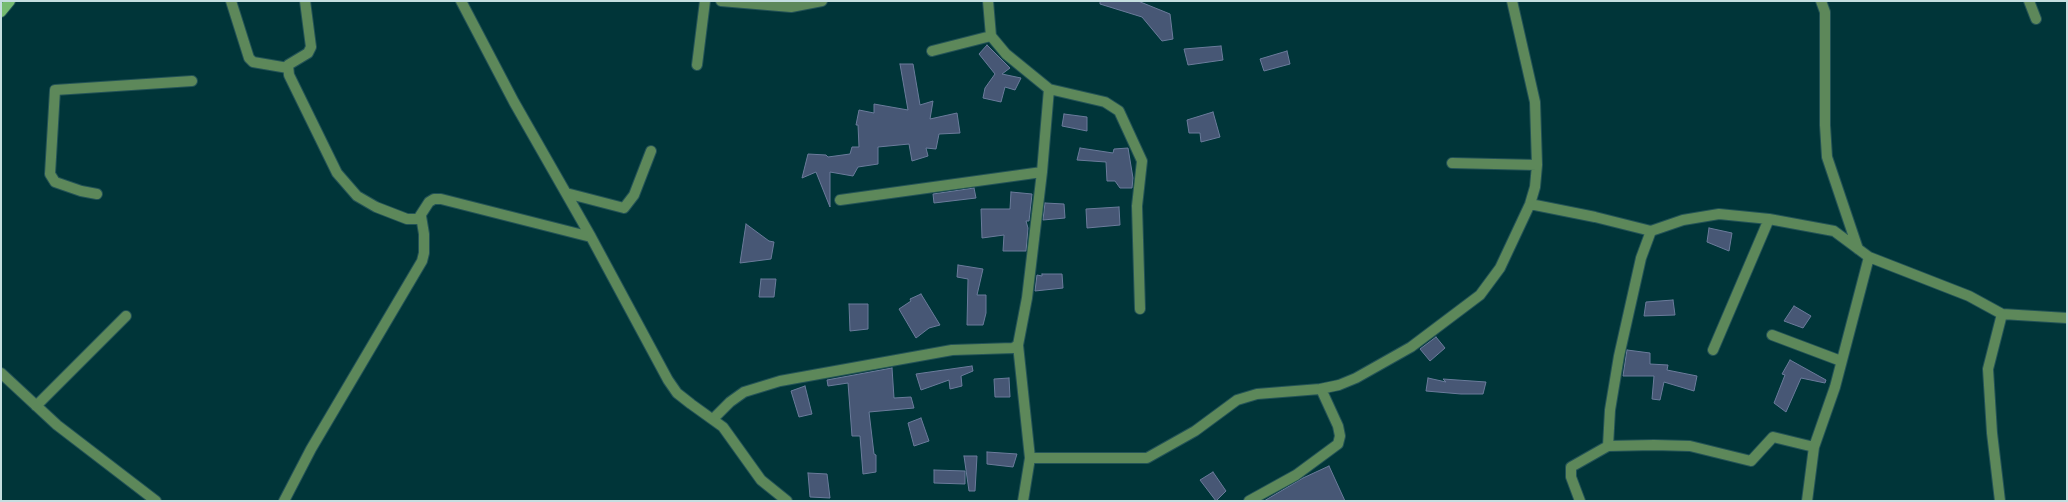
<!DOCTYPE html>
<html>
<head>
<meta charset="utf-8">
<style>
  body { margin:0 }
  #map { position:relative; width:2068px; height:502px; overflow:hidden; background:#003539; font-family:"Noto Serif",serif }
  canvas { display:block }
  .frame { position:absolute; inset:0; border:2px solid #c5dee0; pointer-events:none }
</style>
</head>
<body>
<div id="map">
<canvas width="2068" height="502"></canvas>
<div class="frame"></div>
</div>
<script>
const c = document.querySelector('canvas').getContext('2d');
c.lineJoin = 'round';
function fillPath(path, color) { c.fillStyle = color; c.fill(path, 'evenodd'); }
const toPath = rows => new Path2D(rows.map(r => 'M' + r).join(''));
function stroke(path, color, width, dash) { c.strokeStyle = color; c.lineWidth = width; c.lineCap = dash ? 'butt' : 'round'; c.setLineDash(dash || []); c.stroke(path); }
const building = toPath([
  [1100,1,1138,1,1170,14,1173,39,1162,41,1142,17,1100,4,1100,1],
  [987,45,1010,68,1002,74,1021,78,1015,90,1005,87,1001,102,983,98,985,88,995,74,979,54,987,45],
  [1221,46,1223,60,1188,65,1184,49,1221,46],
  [1287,51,1290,64,1264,71,1260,59,1287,51],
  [900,64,913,64,920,105,933,101,930,119,957,113,960,133,939,134,936,149,926,148,928,156,912,161,909,144,878,147,878,164,858,167,853,176,830,172,830,207,816,172,802,178,808,154,826,155,828,157,850,154,852,147,859,147,858,125,856,125,859,110,874,113,874,104,908,110,900,64],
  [1213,112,1220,137,1201,142,1200,133,1189,133,1187,120,1213,112],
  [1064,114,1087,117,1087,131,1062,126,1064,114],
  [1080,148,1113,153,1114,149,1128,148,1133,178,1132,188,1120,188,1115,181,1107,181,1106,162,1077,160,1080,148],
  [974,188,976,198,934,203,933,194,974,188],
  [1011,192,1032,194,1029,221,1026,221,1028,228,1026,251,1003,251,1004,235,982,238,981,209,1010,209,1011,192],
  [1045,203,1064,204,1065,218,1043,220,1045,203],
  [1119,207,1120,225,1087,228,1086,209,1119,207],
  [746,224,769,241,774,242,771,259,740,263,746,224],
  [1709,228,1732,233,1729,251,1707,242,1709,228],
  [958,265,983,269,977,295,986,295,986,313,983,325,967,325,968,279,957,277,958,265],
  [1042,274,1062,274,1063,288,1035,291,1037,275,1042,276,1042,274],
  [761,279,776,279,774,297,759,297,761,279],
  [921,294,940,325,929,328,916,338,899,309,911,301,910,299,921,294],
  [1673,300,1675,315,1644,316,1646,302,1673,300],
  [849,304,868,304,868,329,850,331,849,304],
  [1794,306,1811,316,1803,328,1784,321,1794,306],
  [1436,337,1445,348,1430,361,1420,349,1436,337],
  [1627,350,1650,353,1650,364,1668,365,1667,370,1697,376,1694,391,1664,382,1660,400,1652,399,1654,376,1623,376,1627,350],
  [1790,360,1826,380,1825,383,1801,378,1786,412,1774,403,1785,375,1782,374,1790,360],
  [972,366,973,371,961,376,962,386,950,389,949,380,921,390,916,374,972,366],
  [892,368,894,398,911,397,914,408,869,412,874,454,876,455,876,472,863,474,860,436,852,436,848,383,828,386,827,380,892,368],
  [1009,378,1010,397,995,397,994,379,1009,378],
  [1428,378,1446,382,1443,379,1486,382,1483,394,1461,394,1426,391,1428,378],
  [805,386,812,414,799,417,791,391,805,386],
  [921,418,929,441,914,446,908,423,921,418],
  [987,452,1017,454,1013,467,987,464,987,452],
  [964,456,977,456,975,491,969,491,964,456],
  [1329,466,1345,501,1264,501,1303,478,1329,466],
  [934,470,965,471,965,484,934,483,934,470],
  [1213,472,1226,491,1216,501,1200,480,1213,472],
  [808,473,827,474,830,498,810,497,808,473]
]);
const street = toPath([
  [231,1,249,58,253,62,288,68],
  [305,1,311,47,308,53,288,65,289,75,337,173,357,196,376,207,407,219,418,219,429,202,434,199,441,199,591,237],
  [461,1,514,102,591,237,668,380,677,393,691,404,723,427,761,480,787,501],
  [721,1,791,7,822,1],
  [988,1,991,36,1006,54,1049,89,1105,102,1119,111,1142,161,1137,206,1140,309],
  [1821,1,1825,12,1825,125,1827,157,1858,249],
  [2029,1,2036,19],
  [932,51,991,36],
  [697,65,705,1],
  [1452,163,1537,165],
  [566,193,624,208,634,195,651,151],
  [97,194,81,191,55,182,50,174,55,90,192,81],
  [840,200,1042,172],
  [1530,204,1595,217,1651,231,1683,220,1719,214,1769,219,1834,231,1869,257,1969,296,2002,314,2067,318],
  [1772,335,1841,361],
  [1018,345,1030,458,1023,501],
  [1713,350,1769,219],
  [1,373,57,425,156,501],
  [36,406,126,316],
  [713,419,730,402,744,392,780,381,952,350,1013,348,1018,345,1027,298,1042,172,1049,89],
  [1608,446,1610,410,1619,356,1641,258,1651,231],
  [1030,458,1147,458,1195,431,1237,400,1257,394,1320,389,1339,385,1356,378,1411,347,1480,295,1500,268,1530,204,1535,187,1537,165,1535,102,1512,1],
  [284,501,311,449,422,261,424,253,424,234,421,216],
  [1249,501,1296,475,1338,444,1340,436,1338,426,1321,389],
  [1580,501,1571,477,1571,467,1608,446,1654,445,1690,446,1751,461,1773,437,1814,447,1835,387,1869,257],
  [1807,501,1814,447],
  [2000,501,1992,433,1988,369,2002,314]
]);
const secondary = toPath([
  [1,12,10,1]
]);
fillPath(building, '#475775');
stroke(building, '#6a7b9b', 1);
stroke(street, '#235357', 12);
stroke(secondary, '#235357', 12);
stroke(street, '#5d885a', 10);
stroke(secondary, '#75bb70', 10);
</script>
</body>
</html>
